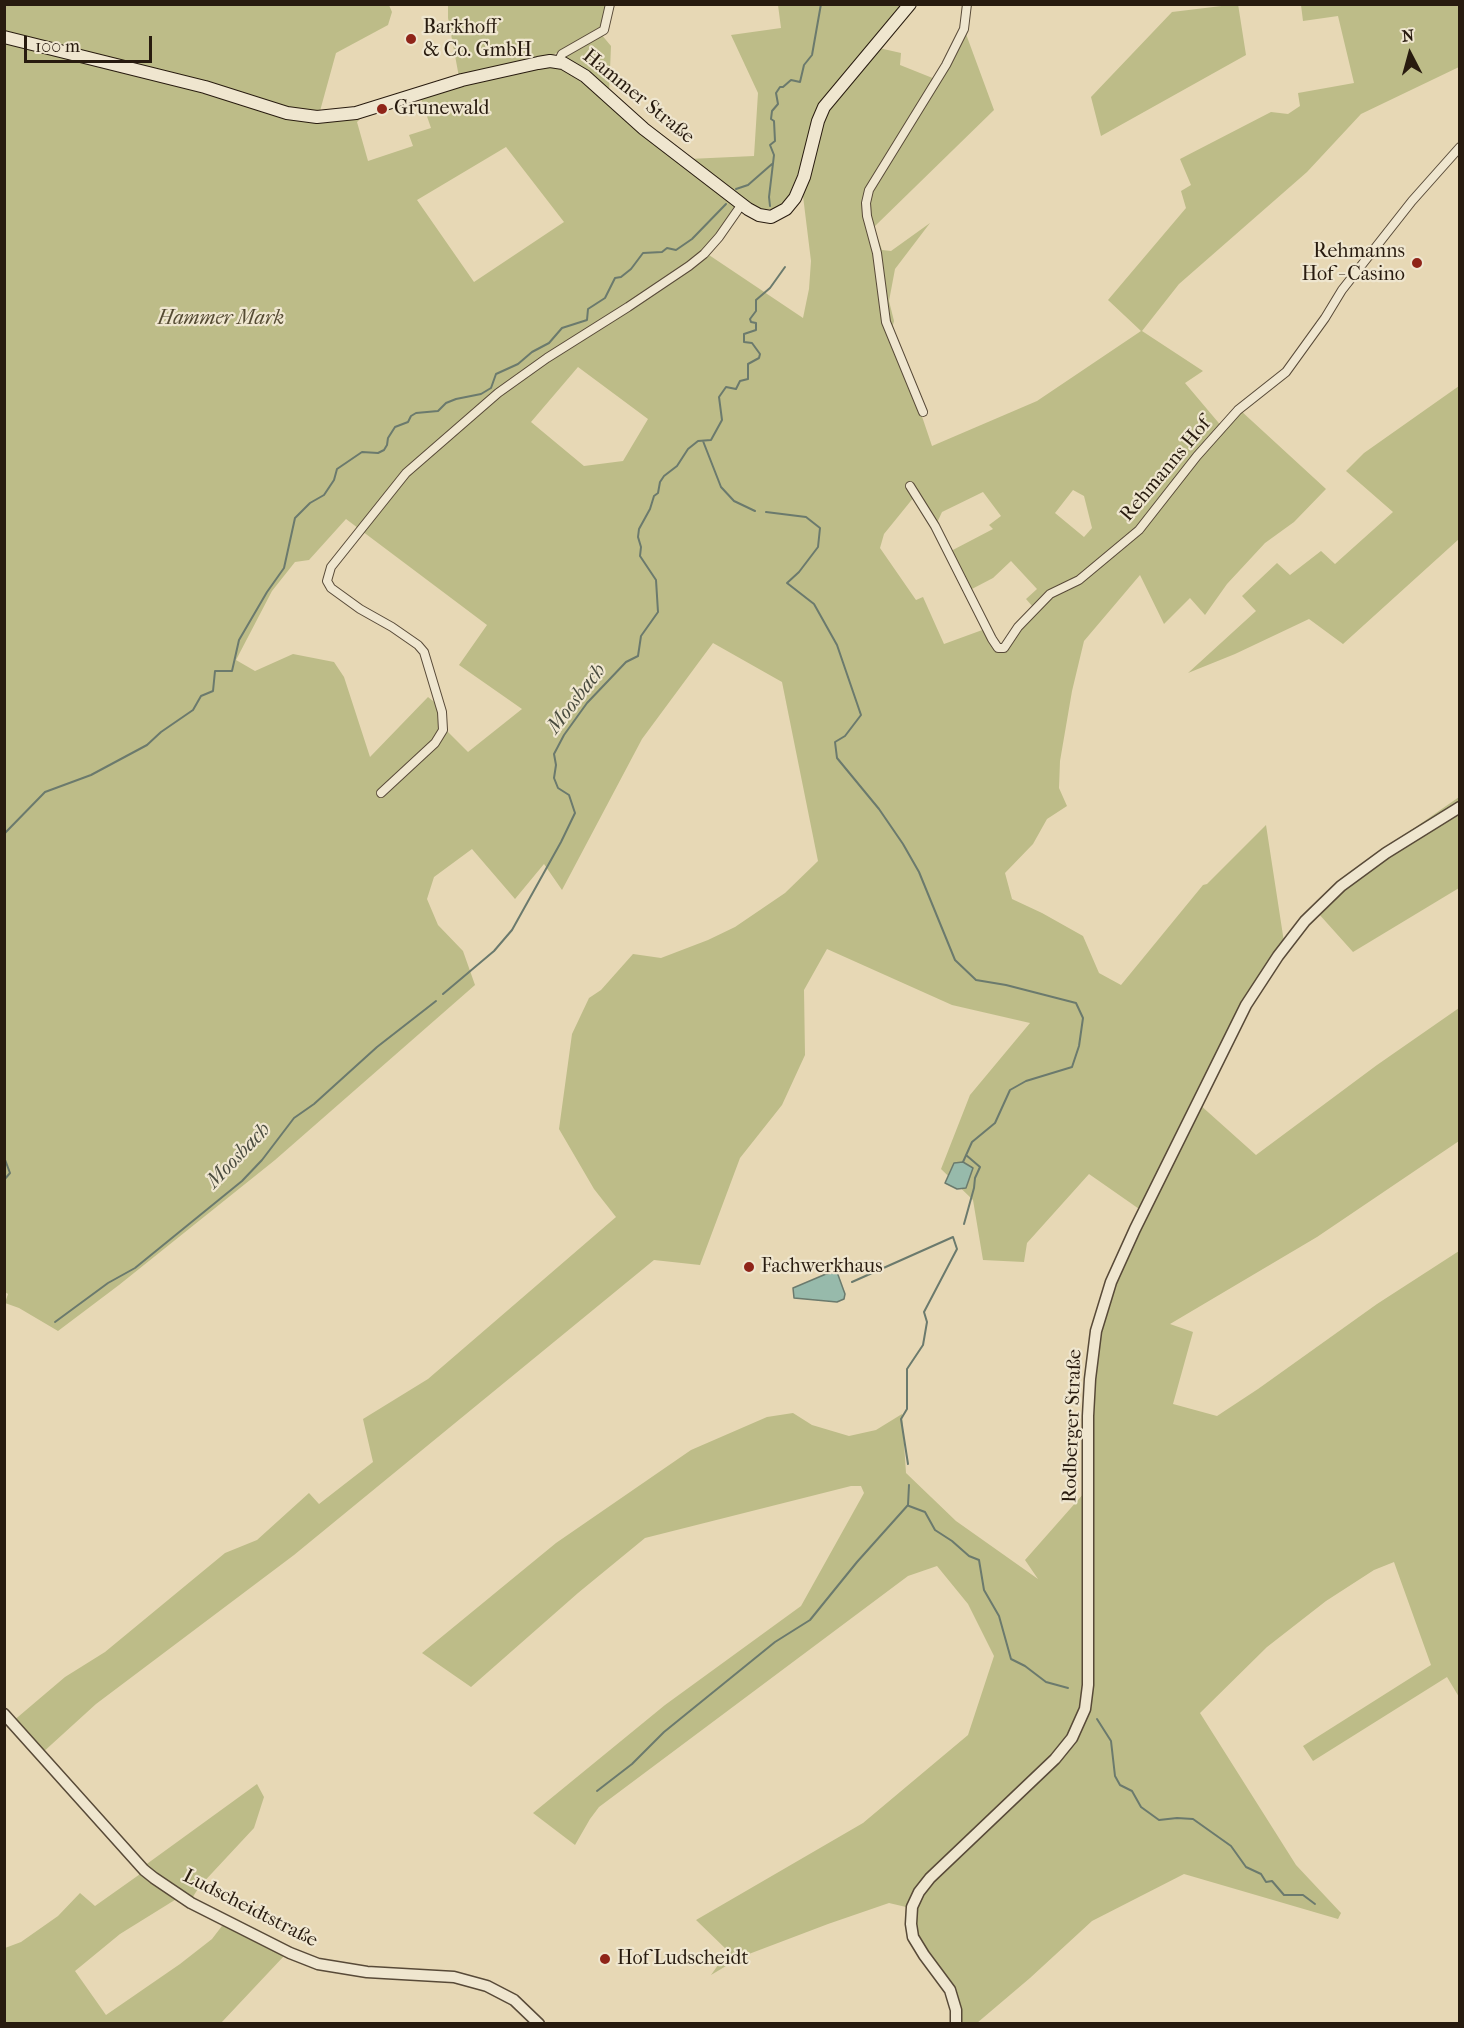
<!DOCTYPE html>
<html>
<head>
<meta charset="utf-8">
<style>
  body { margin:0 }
  #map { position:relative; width:1464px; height:2028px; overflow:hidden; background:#e7d8b5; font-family:"IM FELL French Canon",serif }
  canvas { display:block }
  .frame { position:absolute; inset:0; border:6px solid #281b0f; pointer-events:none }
  .north { position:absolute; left:1380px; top:24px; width:60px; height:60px; -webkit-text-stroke:4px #efe6cf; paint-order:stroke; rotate:354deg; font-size:16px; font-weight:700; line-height:24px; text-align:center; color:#281b0f }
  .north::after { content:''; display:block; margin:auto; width:21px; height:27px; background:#281b0f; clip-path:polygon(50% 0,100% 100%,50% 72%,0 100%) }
  .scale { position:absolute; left:24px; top:36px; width:128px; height:27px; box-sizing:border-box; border:3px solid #281b0f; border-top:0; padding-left:8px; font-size:18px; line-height:21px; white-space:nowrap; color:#281b0f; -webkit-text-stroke:4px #efe6cf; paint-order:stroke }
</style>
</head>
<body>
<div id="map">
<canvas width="1464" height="2028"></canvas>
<div class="frame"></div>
<div class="north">N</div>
<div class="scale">100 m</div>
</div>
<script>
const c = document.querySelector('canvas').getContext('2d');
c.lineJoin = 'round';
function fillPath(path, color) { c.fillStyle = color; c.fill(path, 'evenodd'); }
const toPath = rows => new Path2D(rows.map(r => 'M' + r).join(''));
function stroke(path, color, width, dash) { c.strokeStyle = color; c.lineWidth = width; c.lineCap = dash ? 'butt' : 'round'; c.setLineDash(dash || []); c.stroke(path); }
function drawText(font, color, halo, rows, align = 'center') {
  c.font = font + ' "IM FELL French Canon",serif'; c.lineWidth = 4.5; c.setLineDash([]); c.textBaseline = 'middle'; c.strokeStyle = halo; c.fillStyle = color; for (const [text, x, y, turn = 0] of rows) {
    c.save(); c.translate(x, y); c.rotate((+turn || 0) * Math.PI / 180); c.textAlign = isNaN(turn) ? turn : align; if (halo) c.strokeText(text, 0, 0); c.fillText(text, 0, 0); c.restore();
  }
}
const green = toPath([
  [1238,4,1246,55,1101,136,1091,97,1172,12],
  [5,5,389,5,392,12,388,25,336,53,320,111,365,107,459,77,448,18,448,5,607,5,603,28,549,57,577,74,737,205,703,251,803,318,809,289,811,261,803,196,826,108,879,48,901,53,900,65,940,81,966,34,994,110,874,227,882,250,891,251,930,223,895,269,889,301,894,321,890,336,909,378,932,446,1037,401,1141,331,1108,300,1186,208,1181,191,1191,185,1180,159,1271,112,1288,114,1300,106,1298,93,1354,83,1338,16,1303,21,1301,5,1459,5,1459,67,1361,114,1307,172,1179,284,1142,331,1203,371,1185,383,1223,428,1240,410,1326,489,1294,522,1265,543,1227,584,1205,615,1190,598,1164,624,1140,575,1084,641,1072,691,1060,761,1059,788,1067,806,1047,819,1033,844,1005,873,1012,899,1042,913,1083,936,1099,973,1121,985,1203,885,1207,884,1266,825,1284,942,1142,1211,1089,1174,1027,1243,1024,1262,983,1260,973,1200,941,1169,970,1095,1030,1023,952,1005,827,949,804,990,805,1055,782,1105,740,1158,700,1265,654,1260,294,1555,96,1704,41,1754,12,1722,65,1677,105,1652,225,1553,257,1540,309,1493,319,1504,373,1462,363,1419,428,1379,616,1217,594,1189,559,1129,572,1034,589,998,601,990,633,954,661,958,708,940,735,927,785,893,818,861,782,682,713,643,642,739,562,890,544,864,515,899,472,849,434,877,427,899,438,925,463,951,475,985,275,1160,119,1285,58,1331,19,1308,5,1303,8,1294,5,1292],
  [420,96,431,128,409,135,413,146,368,161,357,122,364,115],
  [506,147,564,222,474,282,417,200],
  [578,367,648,419,623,461,584,466,531,422],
  [1073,490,1084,496,1092,528,1084,537,1055,513],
  [983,492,1001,516,989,525,993,529,949,552,936,525,942,512],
  [914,497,934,528,985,629,944,644,923,597,916,600,880,548,884,534],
  [346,519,487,625,459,665,522,709,468,752,443,727,438,705,428,697,370,757,344,677,334,662,293,654,255,671,236,660,272,591,295,562,309,560],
  [1011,561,1037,589,1026,599,1033,607,1000,646,970,590,993,578],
  [778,5,902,5,820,102,812,122,800,169,786,202,775,209,761,210,744,201,689,159,754,156,758,93,731,35,781,28],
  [601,34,611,46,609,94,566,59,566,55],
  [1459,386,1459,539,1343,644,1309,619,1235,654,1188,673,1256,611,1242,596,1277,563,1290,575,1321,551,1335,564,1393,512,1346,471,1364,453],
  [1459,797,1459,888,1353,952,1318,913,1380,852],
  [1459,1008,1459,1141,1317,1237,1170,1324,1193,1332,1173,1404,1217,1416,1258,1389,1377,1304,1459,1251,1459,1697,1447,1677,1313,1761,1303,1746,1431,1665,1394,1562,1374,1570,1326,1601,1267,1647,1200,1713,1296,1865,1341,1913,1338,1919,1184,1874,1092,1921,1030,1978,977,2023,959,2024,959,2002,921,1945,916,1929,915,1913,918,1898,931,1883,1046,1774,1089,1708,1092,1368,1110,1289,1199,1104,1256,1155,1377,1065],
  [793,1413,812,1425,849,1436,876,1430,902,1414,906,1473,956,1521,1038,1579,1025,1560,1085,1492,1082,1572,1083,1687,1080,1707,1075,1723,1057,1752,922,1880,913,1891,906,1907,889,1903,828,1924,741,1957,711,1975,728,1951,696,1920,863,1823,968,1735,994,1656,968,1604,937,1566,908,1576,599,1807,590,1819,575,1845,533,1813,665,1705,801,1606,864,1493,861,1486,851,1486,645,1538,578,1593,471,1687,422,1653,556,1543,691,1450,767,1417],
  [257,1784,264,1797,254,1828,199,1887,191,1900,144,1866],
  [143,1872,178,1898,120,1934,75,1971,106,2015,180,1964,212,1939,225,1922,284,1956,221,2023,5,2024,5,1948,21,1942,58,1916,80,1893,95,1906]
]);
const water = toPath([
  [963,1162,973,1168,966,1188,957,1189,945,1183,954,1163,963,1162],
  [837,1272,845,1294,844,1299,837,1302,794,1298,793,1288,826,1274,837,1272]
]);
const stream = toPath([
  [736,189,748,185,772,164],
  [770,206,769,197,774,155,770,145,775,141,774,121,771,119,772,111,778,104,776,93,780,87,783,87,791,80,800,82,804,65,812,55,821,4],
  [703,441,721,487,734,501,755,511],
  [766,512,806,517,820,528,818,547,799,572,787,583,814,604,837,645,861,715,845,736,835,742,837,758,879,809,903,844,919,872,955,960,976,980,1006,985,1076,1003,1083,1018,1079,1046,1072,1067,1026,1081,1010,1090,995,1123,972,1142,963,1162],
  [4,834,45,792,91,775,147,745,161,732,193,710,201,696,213,691,215,671,232,671,239,640,267,592,284,568,295,518,310,503,324,495,334,480,337,469,362,452,378,453,384,450,387,445,388,438,395,427,408,422,411,416,416,413,438,411,446,403,456,399,481,394,491,388,496,374,518,364,532,352,549,343,562,328,587,320,588,309,605,298,615,278,621,277,631,269,643,253,662,252,667,248,676,250,692,239,726,204],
  [443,994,494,951,512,930,561,842,575,813,569,795,558,788,554,778,556,765,554,754,564,735,587,703,626,662,638,656,641,636,658,612,656,580,640,556,641,547,638,537,639,529,650,509,654,496,658,493,660,482,664,476,677,466,688,449,698,441,711,440,722,420,719,397,726,387,736,389,740,381,748,379,748,364,759,358,760,354,752,343,744,342,744,334,756,330,756,323,751,322,750,319,756,311,756,300,770,288,785,267],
  [4,1157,10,1173,4,1180],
  [964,1224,974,1188,975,1178,980,1167,966,1155],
  [852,1282,953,1237,957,1249,924,1312,927,1322,923,1345,907,1369,907,1409,901,1419,908,1464],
  [55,1322,108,1283,135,1268,242,1181,262,1160,294,1118,314,1104,377,1047,436,1001],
  [909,1506,925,1512,935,1530,952,1541,969,1556,979,1560,984,1590,999,1616,1011,1659,1025,1666,1046,1682,1068,1688],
  [1097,1719,1111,1741,1115,1776,1120,1785,1132,1791,1141,1807,1159,1820,1177,1818,1193,1819,1231,1846,1246,1867,1261,1874,1266,1882,1272,1881,1284,1895,1303,1895,1315,1904],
  [597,1791,632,1764,664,1732,775,1642,810,1620,857,1562,908,1505,909,1485]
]);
const minor = toPath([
  [558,62,562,54,604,30,610,4],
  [923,412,886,322,877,253,867,216,866,203,869,190,946,65,964,29,967,4],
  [910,486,935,526,992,639,998,648,1004,648,1018,627,1050,594,1079,580,1139,530,1197,456,1238,410,1286,372,1325,318,1342,290,1412,201,1460,147],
  [381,793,435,743,443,730,442,712,424,652,418,645,392,627,360,609,331,588,327,581,331,567,406,473,498,393,547,358,628,307,689,266,704,254,719,237,742,204]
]);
const tertiary = toPath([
  [4,1714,144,1870,154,1878,191,1903,290,1953,318,1964,367,1972,454,1977,487,1986,514,2000,539,2024],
  [956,2024,956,2010,950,1990,924,1955,913,1937,911,1924,912,1907,919,1892,930,1878,1055,1759,1072,1738,1085,1709,1088,1685,1088,1416,1090,1379,1096,1331,1111,1282,1135,1229,1246,1005,1278,956,1305,921,1341,886,1386,853,1460,807]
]);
const secondary = toPath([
  [4,37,205,87,287,113,317,117,356,113,462,80,538,63,550,61,563,63,585,76,644,129,748,209,759,215,771,217,786,209,795,198,804,177,818,121,824,107,910,4]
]);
const markers = [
  [411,39,6,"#8f2418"],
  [382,109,6,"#8f2418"],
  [1417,263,6,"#8f2418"],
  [749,1267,6,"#8f2418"],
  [605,1959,6,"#8f2418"]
];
const poiNames = [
  ["Barkhoff",423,28],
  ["& Co. GmbH",423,51],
  ["Grunewald",394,109],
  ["Rehmanns",1405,252,"right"],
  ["Hof - Casino",1405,275,"right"],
  ["Fachwerkhaus",761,1267],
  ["Hof Ludscheidt",617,1959]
];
const streetNames = [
  ["Hammer Straße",638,97,39],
  ["Rehmanns Hof",1166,470,-50],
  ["Rodberger Straße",1073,1426,-88],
  ["Ludscheidtstraße",250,1909,27]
];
const parkNames = [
  ["Hammer Mark",221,319]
];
const waterNames = [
  ["Moosbach",577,699,-52],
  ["Moosbach",239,1156,-46]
];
fillPath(green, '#bdbc88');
fillPath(water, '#97baab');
stroke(water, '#6b7a6d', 1.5);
stroke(stream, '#6b7a6d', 2);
stroke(minor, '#584a38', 10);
stroke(tertiary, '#584a38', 13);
stroke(secondary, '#281b0f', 14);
stroke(minor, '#efe6cf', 8);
stroke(tertiary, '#efe6cf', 10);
stroke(secondary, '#efe6cf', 12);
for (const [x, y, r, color] of markers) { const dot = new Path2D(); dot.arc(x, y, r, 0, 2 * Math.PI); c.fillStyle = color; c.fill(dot); stroke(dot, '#efe6cf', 2); }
drawText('20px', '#281b0f', '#efe6cf', poiNames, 'left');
drawText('20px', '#281b0f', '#efe6cf', streetNames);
drawText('italic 20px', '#554b33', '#efe6cf', parkNames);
drawText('italic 21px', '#494b3e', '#efe6cf', waterNames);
</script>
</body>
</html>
